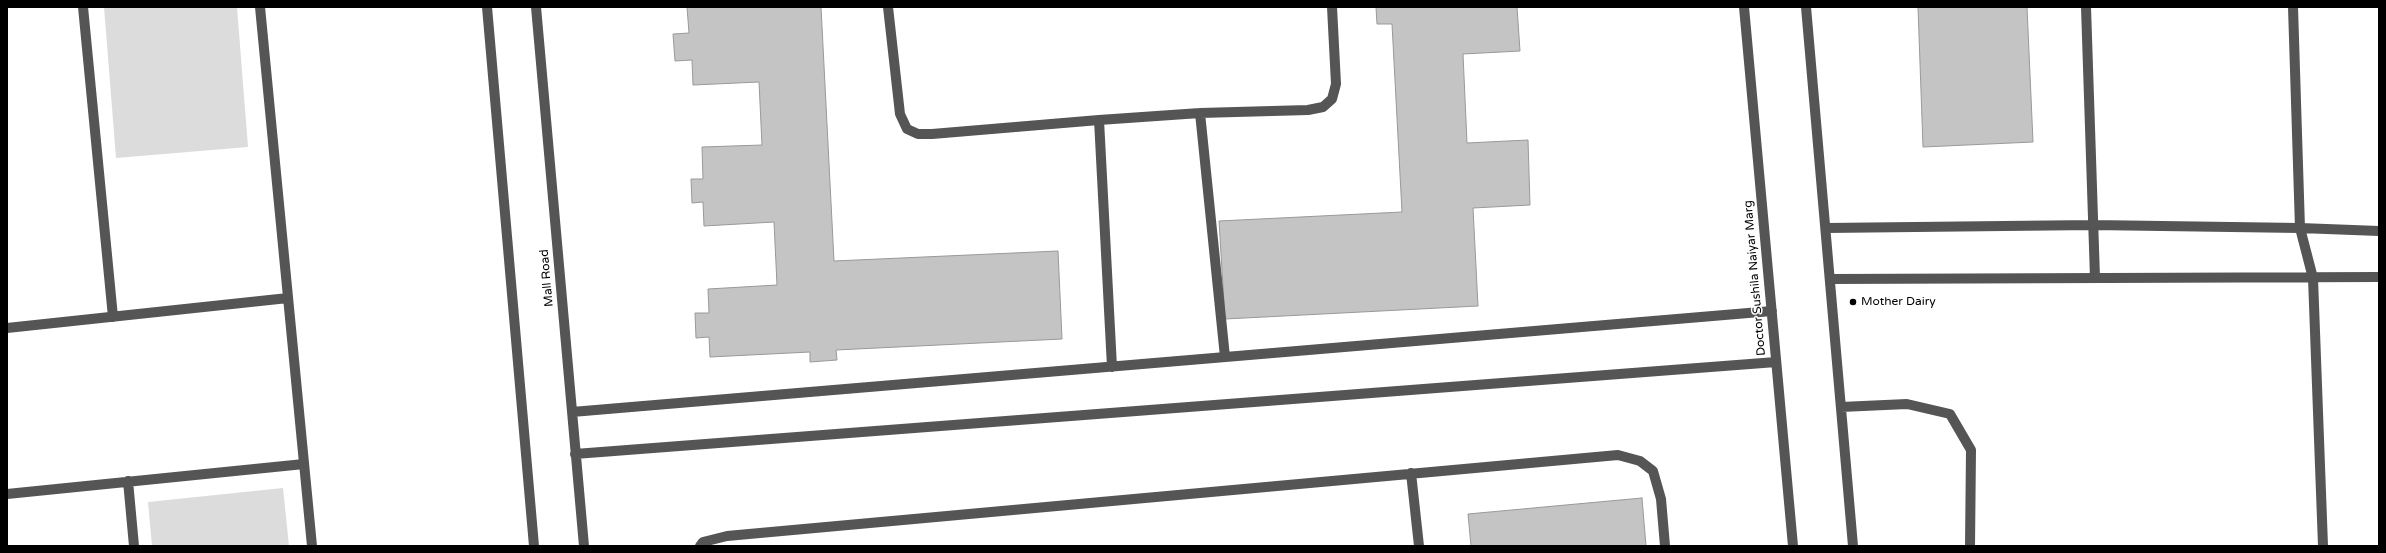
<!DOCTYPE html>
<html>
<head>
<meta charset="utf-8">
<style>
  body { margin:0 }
  #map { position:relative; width:2386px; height:553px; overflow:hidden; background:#fff; font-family:"Varela Round",sans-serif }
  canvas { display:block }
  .frame { position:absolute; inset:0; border:8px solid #000; pointer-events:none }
</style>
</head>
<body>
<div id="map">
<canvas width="2386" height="553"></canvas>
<div class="frame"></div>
</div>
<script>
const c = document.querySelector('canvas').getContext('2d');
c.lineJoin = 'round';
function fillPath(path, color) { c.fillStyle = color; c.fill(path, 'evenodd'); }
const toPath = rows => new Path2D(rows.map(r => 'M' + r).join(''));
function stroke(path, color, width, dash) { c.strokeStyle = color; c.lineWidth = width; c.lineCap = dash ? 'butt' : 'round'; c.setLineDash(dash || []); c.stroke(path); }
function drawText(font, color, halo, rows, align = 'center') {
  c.font = font + ' "Varela Round",sans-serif'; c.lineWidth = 3; c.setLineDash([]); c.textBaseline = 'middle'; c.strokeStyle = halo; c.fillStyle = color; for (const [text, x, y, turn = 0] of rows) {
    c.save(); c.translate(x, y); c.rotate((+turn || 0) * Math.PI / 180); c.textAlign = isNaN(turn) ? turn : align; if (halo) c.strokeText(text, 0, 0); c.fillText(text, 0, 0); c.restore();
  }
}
const green = toPath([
  [104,7,237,7,248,147,116,158],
  [283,488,289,546,152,546,148,502]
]);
const building = toPath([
  [687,7,821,7,834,261,1058,251,1062,339,836,350,837,360,810,362,810,352,710,357,709,337,696,338,695,313,709,313,708,289,777,285,774,222,704,226,703,202,692,203,691,179,703,179,702,147,762,145,759,82,693,85,692,60,675,61,673,34,689,33,687,7],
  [1376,7,1517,7,1520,51,1463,54,1467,143,1528,140,1530,205,1473,208,1478,306,1225,319,1219,221,1402,212,1392,24,1377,24,1376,7],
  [1918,7,2027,7,2033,142,1923,147,1918,7],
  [1642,498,1646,546,1471,546,1468,514,1642,498]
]);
const minor = toPath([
  [83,7,113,317],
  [260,7,312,546],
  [487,7,534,546],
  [536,7,584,546],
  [888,7,900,114,907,129,918,134,932,134,1099,120,1112,367],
  [1744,7,1793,546],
  [1806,7,1853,546],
  [2086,7,2095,278],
  [2293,7,2300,228,2313,278,2323,546],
  [1099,120,1200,113],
  [1826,228,2093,225,2300,228,2379,231],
  [1830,279,2379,277],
  [7,328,288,298],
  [1225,357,1200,113,1308,110,1323,107,1332,99,1336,84,1332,7],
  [1841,407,1907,404,1950,414,1971,450,1970,546],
  [572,412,1772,311],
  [575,454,1776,362],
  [1411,473,1419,546],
  [128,481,134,546],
  [7,494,304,464],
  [700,546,703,542,727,536,1618,455,1640,461,1653,471,1661,499,1665,546]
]);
const markers = [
  [1853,302,4,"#000"]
];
const streetNames = [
  ["Mall Road",547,278,-95],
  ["Doctor Sushila Naiyar Marg",1755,278,-95]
];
const poiNames = [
  ["Mother Dairy",1861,302]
];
fillPath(green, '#dcdcdc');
fillPath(building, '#c4c4c4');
stroke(building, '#999', 1);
stroke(minor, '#555', 10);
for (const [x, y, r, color] of markers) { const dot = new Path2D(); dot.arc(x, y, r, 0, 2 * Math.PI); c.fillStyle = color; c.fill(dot); stroke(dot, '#fff', 1.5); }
drawText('12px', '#000', '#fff', streetNames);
drawText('12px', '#000', '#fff', poiNames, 'left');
</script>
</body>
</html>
